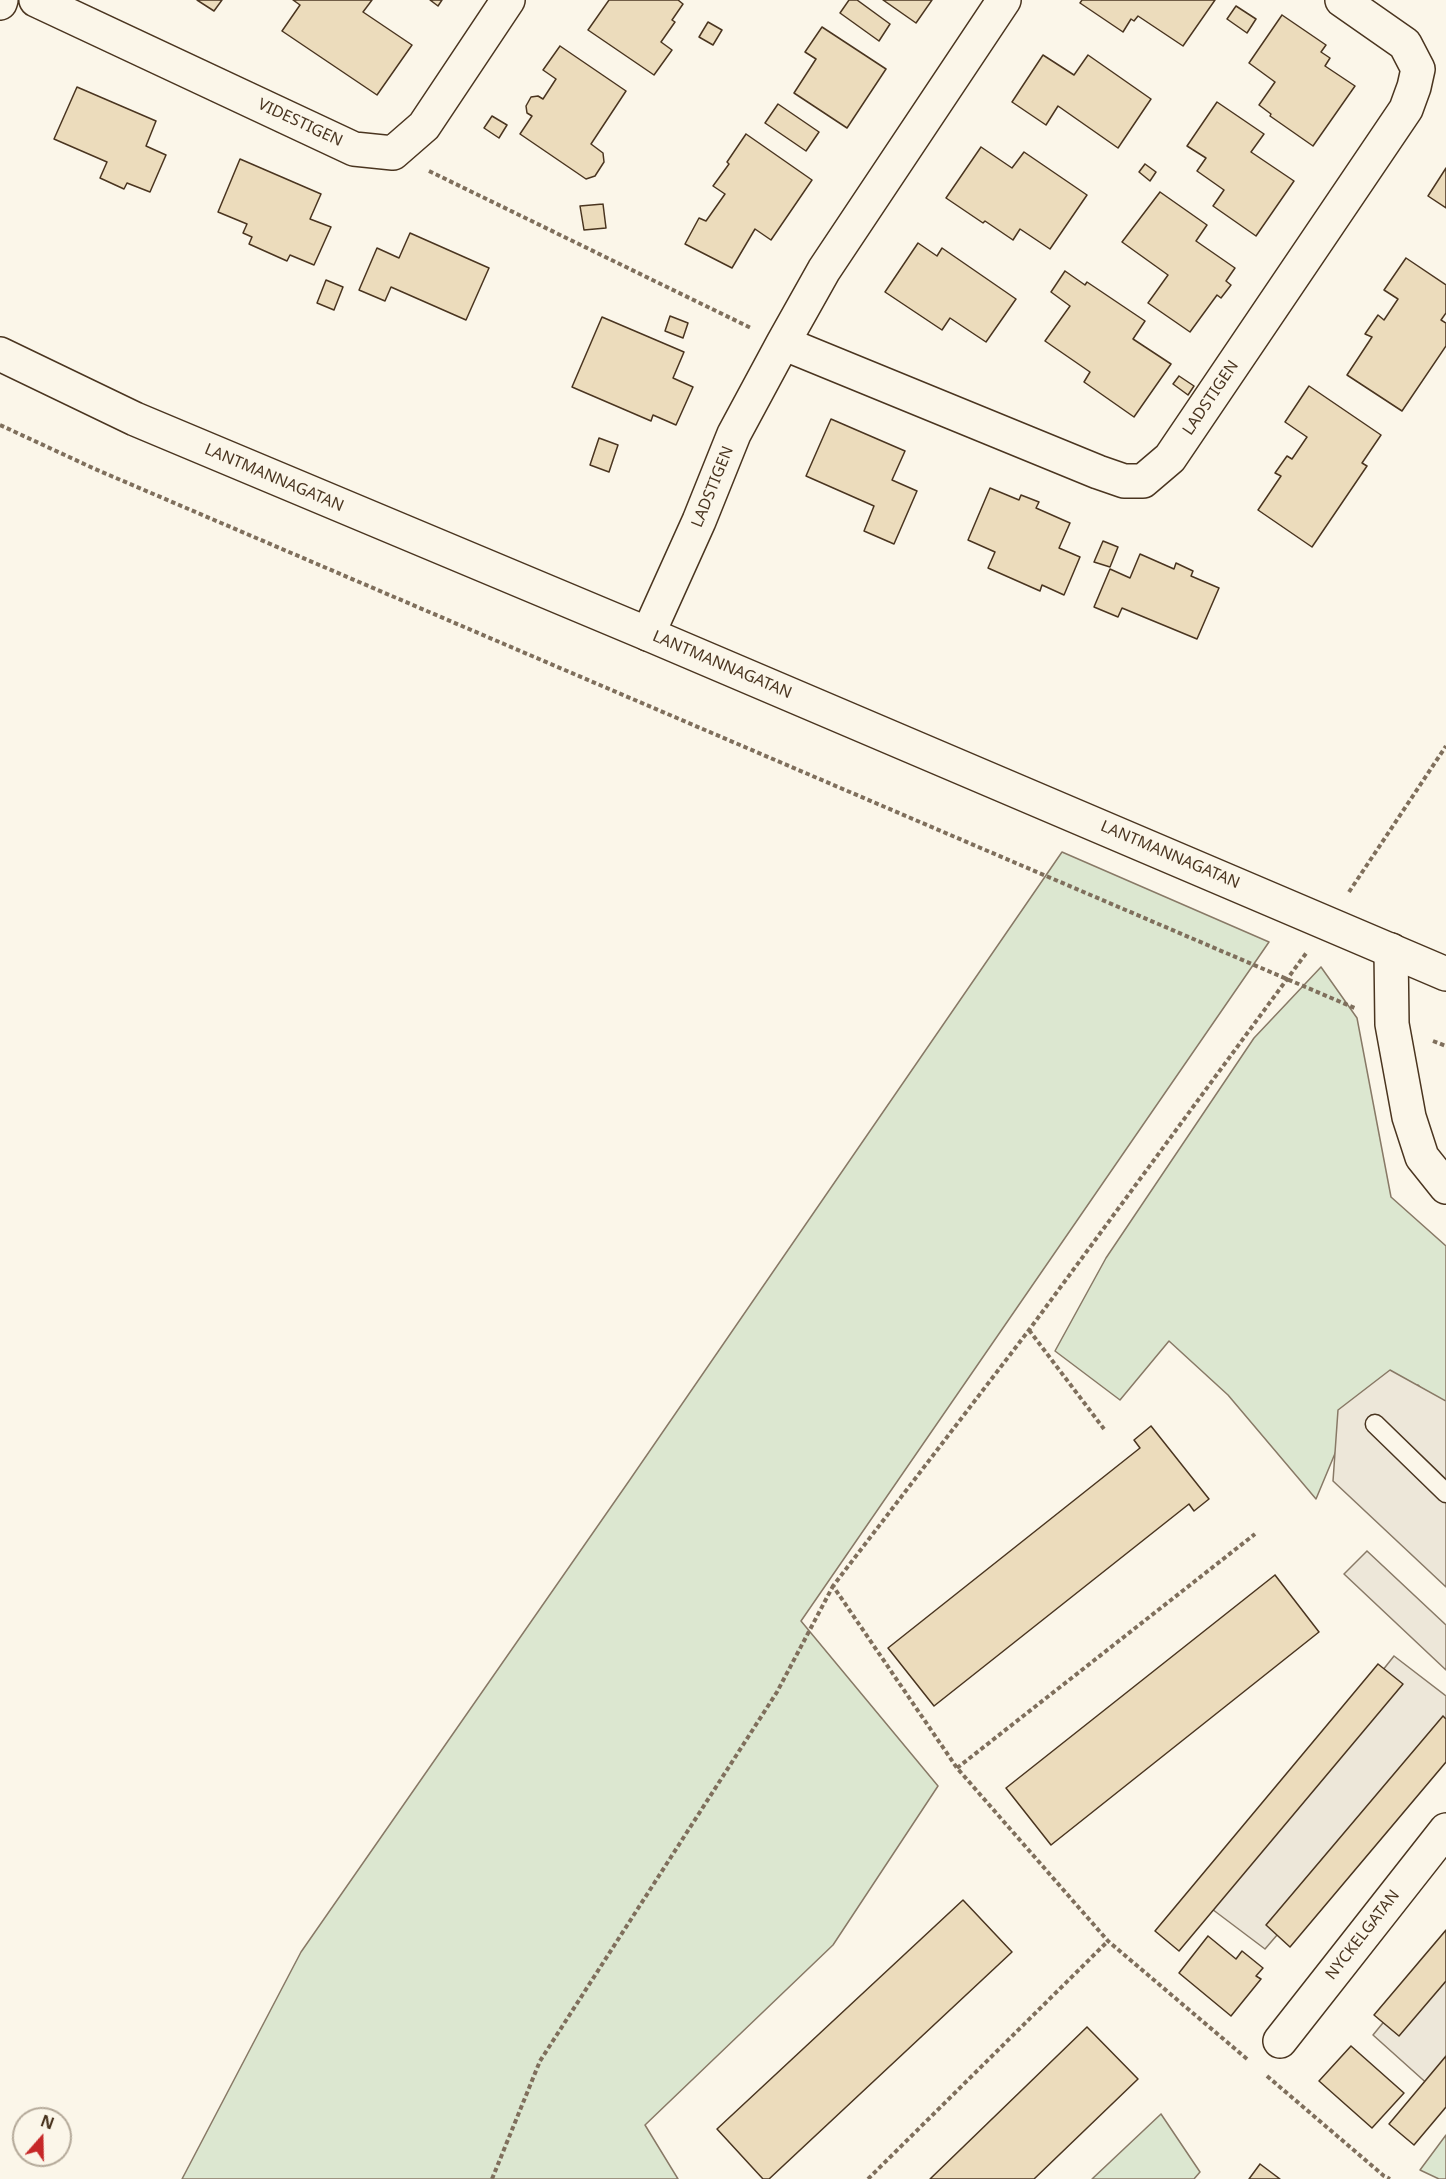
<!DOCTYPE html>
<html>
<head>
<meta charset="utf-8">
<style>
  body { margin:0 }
  #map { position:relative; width:1446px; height:2179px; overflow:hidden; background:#fbf6e9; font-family:"Noto Sans",sans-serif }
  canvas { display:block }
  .north { position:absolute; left:12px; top:2107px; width:60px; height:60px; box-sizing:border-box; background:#fbf6e9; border:2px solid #b4a999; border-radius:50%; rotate:20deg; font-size:16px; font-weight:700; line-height:24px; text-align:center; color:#4a3520 }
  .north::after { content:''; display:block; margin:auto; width:21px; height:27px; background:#c62828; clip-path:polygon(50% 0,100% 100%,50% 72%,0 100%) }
</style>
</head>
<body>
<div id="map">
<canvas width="1446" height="2179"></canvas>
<div class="north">N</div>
</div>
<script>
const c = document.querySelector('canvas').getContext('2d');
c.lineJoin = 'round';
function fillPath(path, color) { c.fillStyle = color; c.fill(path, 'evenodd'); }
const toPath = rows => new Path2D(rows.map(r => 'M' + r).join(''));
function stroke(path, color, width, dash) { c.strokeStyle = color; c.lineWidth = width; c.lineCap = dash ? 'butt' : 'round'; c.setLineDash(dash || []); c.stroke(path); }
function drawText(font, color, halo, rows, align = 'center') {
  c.font = font + ' "Noto Sans",sans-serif'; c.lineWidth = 4.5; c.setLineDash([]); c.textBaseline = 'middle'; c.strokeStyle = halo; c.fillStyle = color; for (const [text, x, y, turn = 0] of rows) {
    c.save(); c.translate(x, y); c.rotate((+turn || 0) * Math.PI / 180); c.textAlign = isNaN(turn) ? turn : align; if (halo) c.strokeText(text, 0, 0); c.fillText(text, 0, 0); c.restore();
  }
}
const green = toPath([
  [1062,852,1269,942,801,1621,938,1786,833,1945,645,2125,678,2179,182,2179,301,1952,629,1481,1062,852],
  [1321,967,1357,1018,1391,1197,1446,1246,1446,1412,1418,1385,1359,1396,1316,1499,1228,1395,1169,1341,1120,1400,1055,1351,1106,1258,1254,1038,1321,967],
  [1161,2114,1200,2172,1194,2179,1092,2179,1161,2114],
  [1446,2135,1446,2179,1439,2179,1420,2170,1446,2135]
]);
const parking = toPath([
  [1390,1370,1446,1401,1446,1587,1333,1481,1338,1410,1390,1370],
  [1367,1551,1446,1625,1446,1670,1344,1574,1367,1551],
  [1394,1656,1446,1696,1446,1739,1265,1949,1200,1900,1394,1656],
  [1446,1946,1446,2089,1441,2096,1373,2035,1446,1946]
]);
const building = toPath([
  [197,0,222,0,214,11,197,0],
  [293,0,372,0,363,12,412,45,377,95,282,31,300,5,293,0],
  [430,0,442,0,438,6,430,0],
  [609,0,678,0,683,4,672,20,675,22,661,42,672,50,654,75,588,30,609,0],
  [849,0,857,0,890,24,879,41,840,13,849,0],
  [883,0,932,0,916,23,883,0],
  [1082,0,1215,0,1183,46,1138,16,1134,21,1131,19,1123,32,1080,3,1082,0],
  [1236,6,1256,19,1247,33,1227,19,1236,6],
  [1282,15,1326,45,1321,52,1330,58,1325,66,1355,86,1313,146,1270,116,1271,114,1259,105,1275,82,1249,63,1282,15],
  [708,22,722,30,713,45,699,37,708,22],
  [822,27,886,69,847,128,794,93,816,59,805,52,822,27],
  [560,46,626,91,591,144,603,153,604,162,595,176,586,179,520,134,532,116,527,113,526,106,531,97,538,96,543,99,556,79,543,70,560,46],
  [1043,55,1074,75,1088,55,1151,99,1118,148,1058,106,1046,125,1012,102,1043,55],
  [77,87,156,121,146,146,166,155,150,192,127,183,124,189,100,178,107,162,54,139,77,87],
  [1217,102,1264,134,1251,152,1294,181,1256,236,1213,206,1224,190,1197,171,1206,158,1187,146,1217,102],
  [778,104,819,132,806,151,765,123,778,104],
  [492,116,507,125,499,138,484,128,492,116],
  [746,134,812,180,771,240,755,229,732,268,685,244,699,218,706,221,725,194,713,186,729,164,727,162,746,134],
  [981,147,1012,168,1024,152,1087,195,1050,249,1020,229,1013,240,985,221,983,223,946,198,981,147],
  [240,159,321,194,310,219,331,227,314,265,290,255,287,261,249,244,252,237,243,233,247,224,218,212,240,159],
  [1145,164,1156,172,1150,181,1139,172,1145,164],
  [1446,168,1446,208,1428,196,1446,168],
  [1160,192,1207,225,1196,241,1235,268,1226,281,1231,285,1221,298,1217,295,1190,332,1148,303,1168,275,1122,242,1160,192],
  [603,204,606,228,584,230,580,206,603,204],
  [410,233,489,268,466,320,391,287,385,301,359,290,377,248,399,258,410,233],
  [918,243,937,256,942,248,1016,299,986,342,950,318,942,330,885,292,918,243],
  [1406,258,1446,285,1446,313,1441,320,1446,323,1446,346,1402,411,1347,375,1372,337,1365,334,1378,315,1384,320,1398,299,1384,290,1406,258],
  [1065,271,1085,285,1087,282,1145,321,1133,339,1171,364,1134,417,1084,382,1090,372,1045,341,1070,306,1051,292,1065,271],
  [326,280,343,287,334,310,317,303,326,280],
  [670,316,688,323,683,338,665,331,670,316],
  [602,317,684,352,673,378,693,387,676,425,653,415,651,421,572,387,602,317],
  [1179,376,1194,386,1188,395,1173,384,1179,376],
  [1309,386,1381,435,1362,463,1367,466,1312,547,1258,510,1281,476,1275,473,1287,456,1292,459,1307,437,1285,422,1309,386],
  [831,419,905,451,892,480,917,491,894,544,864,531,874,506,806,476,831,419],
  [599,438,618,445,609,472,590,465,599,438],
  [990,488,1019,500,1021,495,1039,502,1036,508,1070,523,1059,548,1080,557,1064,595,1042,585,1040,591,988,568,995,552,968,540,990,488],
  [1103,541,1118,547,1110,567,1094,562,1103,541],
  [1140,554,1174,569,1176,563,1193,571,1191,576,1219,588,1197,639,1122,608,1118,617,1094,607,1110,569,1130,578,1140,554],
  [1151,1426,1209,1499,1194,1511,1189,1504,934,1706,888,1648,1140,1448,1134,1440,1151,1426],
  [1275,1575,1319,1632,1051,1845,1006,1788,1275,1575],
  [1378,1664,1403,1684,1179,1951,1155,1931,1378,1664],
  [1443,1716,1446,1719,1446,1762,1290,1947,1266,1925,1443,1716],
  [963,1900,1012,1952,769,2179,763,2179,717,2129,963,1900],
  [1446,1930,1446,1981,1399,2036,1374,2015,1446,1930],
  [1208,1936,1236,1959,1242,1951,1263,1968,1256,1976,1261,1979,1231,2016,1179,1973,1208,1936],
  [1087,2027,1138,2079,1034,2179,930,2179,1087,2027],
  [1351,2046,1404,2093,1372,2128,1319,2081,1351,2046],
  [1446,2056,1446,2107,1414,2145,1389,2124,1446,2056],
  [1260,2164,1280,2179,1249,2179,1260,2164]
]);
const path = toPath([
  [429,171,751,328],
  [0,425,95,469,1357,1009],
  [1349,892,1446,746],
  [1433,1041,1446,1046],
  [1029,1330,1104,1429],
  [957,1768,1255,1534],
  [1247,2059,1108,1941,957,1768,833,1586,1029,1330,1307,952],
  [1267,2076,1384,2176,1390,2179],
  [492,2179,540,2061,777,1692,833,1586],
  [868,2179,1108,1941]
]);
const lane = toPath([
  [1375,1424,1446,1493]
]);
const street = toPath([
  [36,0,354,149,393,153,424,126,508,0],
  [0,3,1,0],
  [783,343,1098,472,1124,481,1143,481,1170,458,1406,109,1414,87,1418,69,1405,44,1342,0],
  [648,634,699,521,734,434,783,343,824,270,1004,0],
  [1391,950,1392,1024,1409,1117,1422,1157,1446,1187],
  [1280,2041,1446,1830]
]);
const secondary = toPath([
  [0,354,135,419,648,634,1446,974]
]);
const streetNames = [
  ["VIDESTIGEN",300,123,25],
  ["LADSTIGEN",1211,398,-56],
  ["LANTMANNAGATAN",274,478,23],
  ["LADSTIGEN",713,487,-68],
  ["LANTMANNAGATAN",722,665,23],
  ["LANTMANNAGATAN",1170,855,23],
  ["NYCKELGATAN",1363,1935,-52]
];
fillPath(green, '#dce7d0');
stroke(green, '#887966', 1.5);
fillPath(parking, '#ede7d9');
stroke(parking, '#887966', 1.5);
fillPath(building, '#ecdcbc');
stroke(building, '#4a3520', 1.5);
stroke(lane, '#4a3520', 21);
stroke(street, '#4a3520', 36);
stroke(secondary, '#4a3520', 36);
stroke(path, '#7f6f5c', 4, [4.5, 3]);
stroke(lane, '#fbf6e9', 18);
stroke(street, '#fbf6e9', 33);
stroke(secondary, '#fbf6e9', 33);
drawText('16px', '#4a3520', '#fbf6e9', streetNames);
</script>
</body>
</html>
